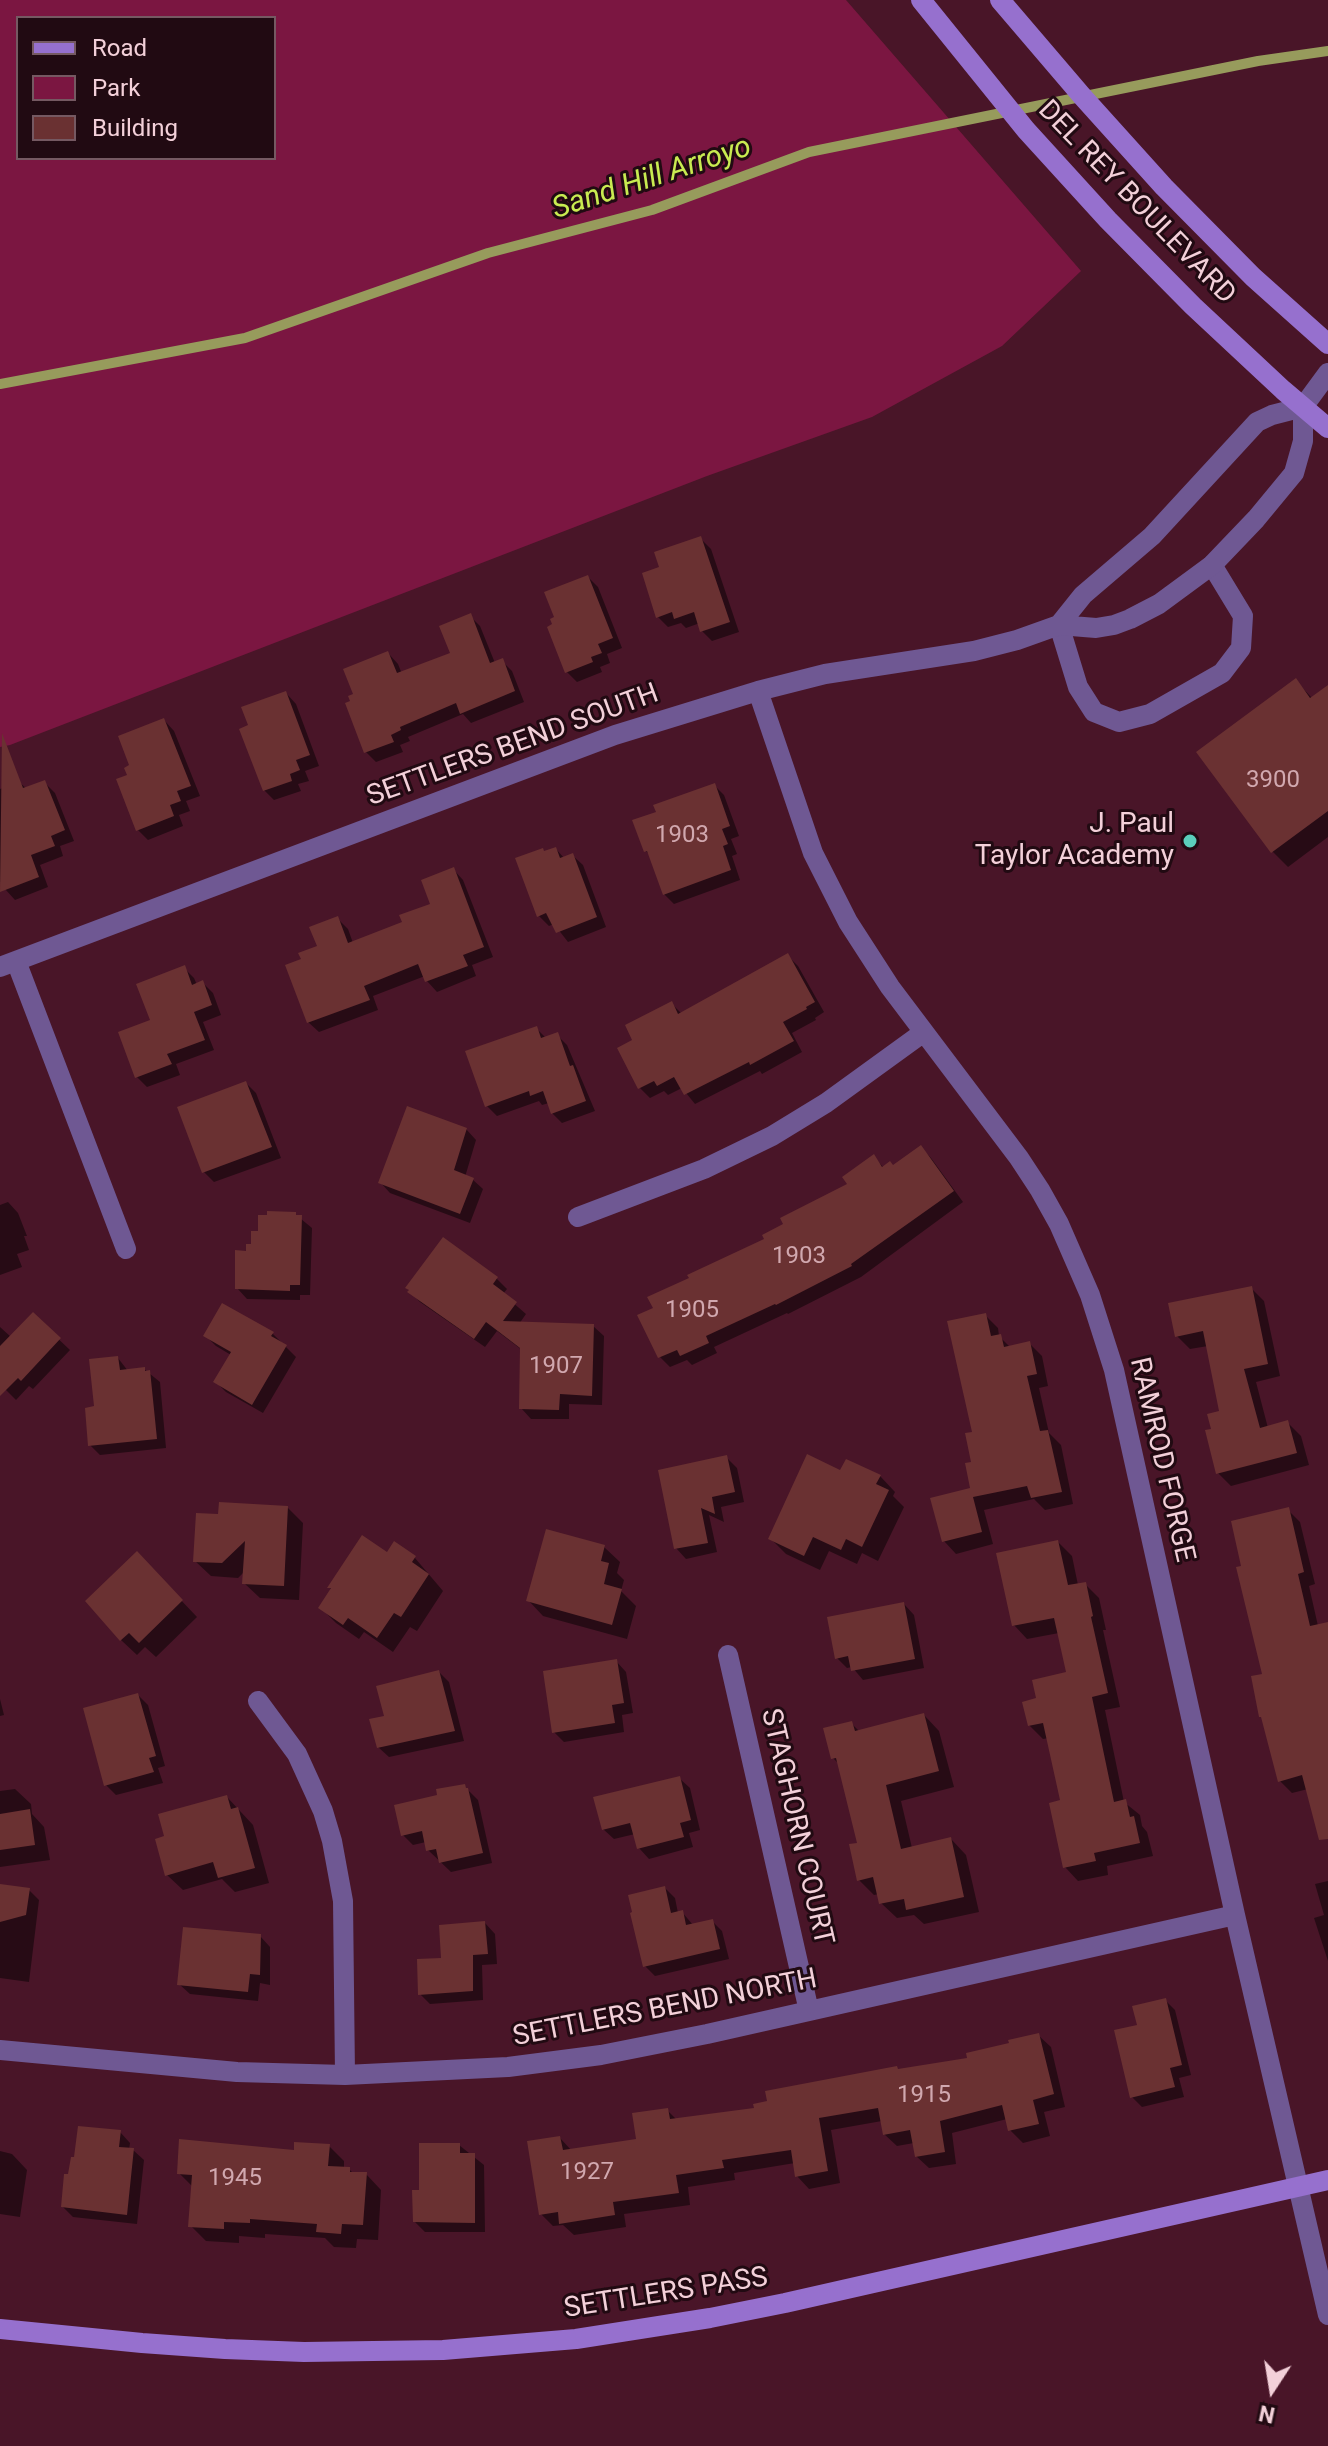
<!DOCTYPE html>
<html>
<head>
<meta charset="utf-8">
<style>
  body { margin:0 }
  #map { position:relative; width:1328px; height:2446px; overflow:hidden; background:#491528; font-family:Roboto,sans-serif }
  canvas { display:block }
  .legend { position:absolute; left:16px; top:16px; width:260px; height:144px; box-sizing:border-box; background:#210a12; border:2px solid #755962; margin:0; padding:10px 14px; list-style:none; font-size:24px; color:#f3d0d9 }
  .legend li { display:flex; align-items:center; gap:16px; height:40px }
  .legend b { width:40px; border:2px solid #755962 }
  .north { position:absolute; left:1232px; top:2350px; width:80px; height:80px; -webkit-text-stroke:6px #210a12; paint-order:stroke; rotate:192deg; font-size:22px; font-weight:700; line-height:32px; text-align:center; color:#f3d0d9 }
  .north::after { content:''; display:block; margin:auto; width:28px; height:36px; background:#f3d0d9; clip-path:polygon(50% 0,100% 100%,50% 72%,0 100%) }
</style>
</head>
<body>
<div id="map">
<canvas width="1328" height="2446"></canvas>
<ul class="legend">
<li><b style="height:10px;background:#9670ce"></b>Road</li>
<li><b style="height:22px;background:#7b1641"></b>Park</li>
<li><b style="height:22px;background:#6a3132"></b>Building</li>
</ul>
<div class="north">N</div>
</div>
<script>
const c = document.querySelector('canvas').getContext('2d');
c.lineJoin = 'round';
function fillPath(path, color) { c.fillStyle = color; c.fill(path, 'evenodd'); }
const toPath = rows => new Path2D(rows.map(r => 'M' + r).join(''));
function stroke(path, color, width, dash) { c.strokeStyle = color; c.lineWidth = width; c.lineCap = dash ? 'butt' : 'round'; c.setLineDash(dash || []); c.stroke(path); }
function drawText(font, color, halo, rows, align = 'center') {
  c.font = font + ' Roboto,sans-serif'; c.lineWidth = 6; c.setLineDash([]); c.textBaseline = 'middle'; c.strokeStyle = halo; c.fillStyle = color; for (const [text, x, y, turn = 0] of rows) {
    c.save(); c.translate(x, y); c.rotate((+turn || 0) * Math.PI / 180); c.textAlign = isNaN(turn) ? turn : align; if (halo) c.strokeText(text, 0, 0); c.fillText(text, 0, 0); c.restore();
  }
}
const green = toPath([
  [0,0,846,0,1081,271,1002,346,872,417,707,476,10,745,0,747],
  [18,18,274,18,274,158,18,158]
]);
const shadow = toPath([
  [701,539,711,549,739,632,712,641,702,631,700,623,686,628,681,623,668,627,658,617,661,568],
  [588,577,598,587,622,648,607,654,610,663,600,667,602,672,577,682,567,672,555,626],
  [470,616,480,626,495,663,502,661,512,671,524,702,471,723,463,714,408,737,410,741,400,745,403,752,376,762,366,752,388,653,398,664,402,674,452,654],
  [1296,681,1312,698,1328,687,1328,837,1288,867,1272,851],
  [286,693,296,704,319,766,305,771,309,781,298,784,301,791,274,800,264,790,250,727],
  [164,720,174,731,200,796,186,801,190,811,179,815,183,826,148,840,138,830,130,776],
  [19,782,27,789,45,783,55,793,74,841,60,846,63,856,40,865,48,887,15,900,5,889,2,882,0,882,0,789],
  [714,785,724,795,739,836,731,839,737,854,732,856,740,880,674,904,664,894,651,856,646,851],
  [556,849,564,858,572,855,583,865,606,927,568,942,554,924,549,926,539,916,546,853],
  [453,869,463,880,493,957,472,965,476,976,437,992,427,981,425,976,373,996,378,1010,319,1032,308,1022,303,961,320,947,338,919,348,929,353,943,404,923,432,905],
  [788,956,798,966,824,1012,815,1018,816,1020,792,1033,802,1052,762,1074,760,1071,695,1104,682,1088,668,1095,664,1091,650,1098,640,1088,635,1041,671,1003,682,1014],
  [184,968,194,978,197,985,203,983,213,993,221,1015,203,1022,214,1050,176,1064,180,1075,147,1087,137,1077,152,1021],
  [536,1028,546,1038,557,1035,567,1045,595,1111,562,1123,552,1113,549,1103,542,1105,539,1101,497,1116,487,1106],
  [246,1083,256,1093,281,1158,214,1182,204,1172,180,1108],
  [466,1129,476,1140,465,1177,472,1179,483,1189,470,1223,390,1193,380,1182],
  [921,1147,931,1158,963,1202,861,1277,788,1314,787,1313,714,1347,717,1353,692,1365,687,1360,670,1367,660,1357,656,1309,767,1240,850,1184,874,1157,884,1168,893,1168],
  [8,1202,18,1213,27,1236,24,1236,29,1250,17,1254,22,1267,0,1275,0,1205],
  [295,1214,312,1228,310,1295,300,1295,300,1300,247,1299,237,1288,248,1253,253,1246],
  [443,1239,497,1279,507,1289,503,1294,526,1314,519,1324,593,1326,604,1336,602,1405,569,1404,569,1419,531,1419,521,1408,522,1350,497,1331,485,1347,420,1302,410,1292],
  [1251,1288,1264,1301,1280,1376,1256,1382,1268,1428,1288,1423,1301,1436,1309,1465,1231,1486,1218,1473,1213,1430,1222,1412,1208,1346,1190,1349,1177,1336],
  [33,1315,70,1350,33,1389,29,1386,16,1400,0,1384,0,1327,11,1337],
  [985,1315,998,1328,999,1336,1011,1348,1029,1343,1042,1356,1048,1386,1039,1388,1049,1433,1061,1445,1073,1504,1045,1510,1034,1499,984,1510,993,1544,956,1554,944,1541,972,1490,974,1433],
  [272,1333,296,1357,263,1413,226,1392,216,1382,231,1355,216,1346,205,1335],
  [118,1358,128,1371,144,1369,160,1382,166,1448,100,1455,90,1445,97,1408],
  [726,1457,737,1468,744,1502,721,1507,724,1522,709,1515,717,1552,686,1559,676,1548],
  [841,1473,880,1476,895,1492,893,1496,904,1507,878,1561,862,1553,857,1564,829,1551,820,1570,786,1554,770,1538],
  [288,1508,303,1523,299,1600,260,1598,244,1583,245,1571,238,1578,211,1576,195,1561,220,1516],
  [1288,1510,1300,1522,1315,1584,1309,1586,1318,1626,1328,1628,1328,1828,1308,1789,1292,1793,1280,1781,1264,1676,1243,1568],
  [1058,1542,1072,1556,1078,1585,1085,1584,1099,1598,1106,1630,1103,1630,1120,1707,1105,1710,1124,1802,1140,1815,1142,1826,1147,1832,1153,1856,1107,1866,1108,1875,1078,1881,1065,1867,1063,1802,1049,1738,1043,1739,1029,1725,1039,1700,1068,1674,1059,1633,1027,1639,1014,1625],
  [604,1547,620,1562,617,1573,624,1580,621,1591,636,1606,627,1639,543,1616,528,1600],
  [137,1554,197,1617,156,1657,145,1647,137,1655,121,1640],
  [387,1554,415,1558,443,1591,417,1631,410,1627,393,1652,364,1632,359,1639,336,1623,320,1607,332,1590,329,1587],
  [904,1604,914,1615,924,1668,863,1680,852,1667,847,1668,837,1658],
  [616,1661,626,1672,633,1713,622,1715,624,1732,564,1742,554,1732],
  [439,1672,449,1682,464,1741,389,1757,378,1747,386,1717],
  [138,1695,148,1705,165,1766,158,1768,163,1783,116,1795,106,1785],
  [0,1699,4,1715,0,1716],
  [924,1715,939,1731,954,1787,901,1801,912,1848,951,1839,966,1855,979,1912,924,1924,914,1915,897,1918,881,1903,879,1894,874,1895,859,1880,860,1844,839,1764,833,1758,852,1724,860,1732],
  [679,1778,690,1788,700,1830,689,1833,693,1847,649,1859,639,1848,635,1834,614,1839,603,1829],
  [464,1786,478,1800,492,1863,451,1872,428,1850,426,1842,413,1845,403,1835,440,1797],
  [15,1789,31,1804,32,1814,44,1827,50,1860,0,1867,0,1791],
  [227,1797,253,1825,269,1883,235,1892,222,1879,183,1890,167,1875],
  [1328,1881,1328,1961,1314,1918,1324,1915,1315,1884],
  [0,1886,29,1890,39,1900,29,1982,0,1978],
  [665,1888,675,1898,678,1913,682,1912,693,1925,712,1921,722,1931,729,1959,655,1976,645,1966],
  [485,1923,495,1934,497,1964,482,1965,483,2000,430,2004,420,1994,443,1960],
  [260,1936,270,1947,270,1985,260,1983,258,2001,190,1994,179,1984],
  [1165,2000,1175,2010,1191,2075,1179,2078,1184,2097,1142,2107,1132,2097,1139,2026],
  [1038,2035,1051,2047,1065,2107,1044,2112,1050,2136,1023,2143,1010,2130,1007,2119,952,2133,956,2164,929,2168,916,2156,914,2143,897,2146,884,2134,882,2121,831,2130,840,2183,809,2189,797,2176,795,2163,734,2173,735,2180,688,2187,690,2205,624,2214,626,2227,574,2235,563,2225,553,2226,541,2214,560,2138,572,2151,638,2140,667,2110,677,2120,756,2109,899,2071,969,2060],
  [120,2132,130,2143,129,2150,133,2150,144,2160,137,2224,73,2217,63,2207,70,2176],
  [459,2145,484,2165,485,2232,425,2232,415,2222,421,2192],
  [329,2146,344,2161,344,2169,349,2169,354,2174,366,2174,381,2190,378,2240,357,2239,356,2248,334,2247,325,2238,265,2234,265,2238,239,2236,239,2243,206,2241,191,2226,193,2187,179,2173],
  [0,2151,12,2154,27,2170,20,2217,0,2214]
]);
const stream = toPath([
  [0,384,245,338,488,253,652,210,809,152,1258,61,1328,51]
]);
const building = toPath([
  [701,536,730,622,700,632,694,612,674,619,672,612,656,618,642,573,659,567,654,552],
  [588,575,613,638,598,644,602,653,591,657,593,662,565,673,547,627,552,624,550,619,554,617,544,592],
  [471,613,490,663,503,658,515,691,460,714,456,703,400,727,401,730,391,735,394,742,364,753,345,703,350,701,348,696,353,694,343,669,388,651,397,673,450,653,439,626],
  [1296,678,1310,698,1328,685,1328,811,1271,853,1196,752],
  [286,691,310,755,296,760,300,770,290,774,292,781,263,791,239,729,248,725,241,707],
  [164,718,191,786,177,791,181,801,170,805,174,816,136,831,116,779,127,775,124,768,129,765,118,736],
  [2,733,23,788,45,780,65,830,51,836,55,846,31,855,39,877,0,892],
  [715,783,730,826,722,829,728,844,723,846,731,870,663,895,647,851,644,852,632,820,656,812,653,805],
  [556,847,560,858,573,853,597,917,556,933,546,913,537,917,515,858,543,848,544,851],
  [454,867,484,947,463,955,468,966,425,982,418,964,364,986,370,1000,307,1023,285,965,301,959,298,953,317,946,309,927,338,916,348,943,402,922,399,915,430,904,421,880],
  [788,953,815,1002,806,1007,807,1009,783,1022,794,1041,750,1065,749,1062,684,1095,674,1077,657,1086,654,1081,638,1089,617,1048,632,1040,625,1025,672,1001,678,1014],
  [185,965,192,985,203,980,212,1005,194,1012,205,1040,167,1054,172,1064,135,1078,118,1032,150,1020,136,984],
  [537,1026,541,1038,558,1032,570,1066,573,1065,586,1101,551,1114,543,1091,530,1096,529,1091,485,1107,465,1051],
  [246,1081,272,1147,202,1173,177,1107],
  [407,1106,467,1128,454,1170,474,1178,460,1214,378,1183],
  [921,1145,954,1191,851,1264,852,1266,776,1305,775,1304,706,1336,709,1343,680,1356,677,1350,658,1358,637,1315,653,1308,647,1297,689,1278,687,1275,764,1239,762,1235,783,1224,780,1218,847,1184,842,1177,874,1154,882,1167,890,1161,893,1165],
  [267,1211,296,1212,296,1215,302,1215,300,1285,290,1285,290,1291,235,1289,235,1250,246,1251,246,1244,251,1244,251,1231,258,1231,258,1215,267,1215],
  [443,1237,498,1277,493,1284,517,1302,503,1321,594,1324,592,1396,560,1394,559,1410,519,1409,520,1348,486,1322,474,1339,407,1292,409,1290,405,1288],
  [1252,1286,1268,1364,1244,1369,1260,1428,1288,1420,1297,1453,1216,1474,1205,1430,1211,1429,1207,1414,1219,1411,1203,1331,1175,1337,1168,1303],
  [222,1303,274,1332,271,1336,287,1345,252,1405,213,1382,231,1352,203,1336],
  [33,1312,61,1338,21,1381,18,1378,0,1396,0,1346],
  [986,1313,991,1336,1001,1334,1004,1347,1030,1341,1037,1374,1027,1376,1040,1431,1048,1430,1062,1492,1031,1498,1027,1486,973,1497,982,1532,942,1542,930,1498,970,1488,965,1463,971,1462,965,1433,972,1432,947,1321],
  [118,1356,120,1370,145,1367,145,1371,150,1370,157,1439,88,1446,85,1408,94,1406,89,1359],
  [807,1454,840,1470,846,1459,881,1475,876,1484,889,1490,862,1547,846,1539,841,1550,813,1537,804,1556,768,1539],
  [727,1455,735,1492,712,1497,715,1514,701,1508,708,1543,674,1549,658,1470],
  [219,1502,288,1506,284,1586,242,1584,245,1541,222,1563,193,1562,196,1513,218,1514],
  [1289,1507,1304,1572,1298,1574,1310,1626,1328,1622,1328,1839,1319,1840,1302,1775,1278,1782,1261,1717,1259,1717,1251,1676,1262,1674,1236,1567,1241,1566,1231,1521],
  [546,1529,605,1545,601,1561,609,1563,604,1584,622,1589,612,1625,526,1601],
  [362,1535,387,1552,394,1541,416,1556,412,1562,429,1574,401,1617,394,1613,377,1638,348,1618,343,1625,318,1608,331,1588,327,1588],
  [1058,1540,1068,1585,1086,1582,1093,1616,1091,1617,1108,1693,1092,1697,1114,1802,1126,1799,1130,1817,1134,1816,1140,1843,1094,1853,1096,1861,1063,1868,1049,1803,1060,1800,1043,1723,1028,1726,1022,1702,1036,1698,1032,1680,1066,1672,1054,1618,1012,1626,996,1553],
  [137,1551,183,1600,139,1643,129,1633,120,1641,85,1601],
  [904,1602,915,1659,851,1671,848,1656,835,1659,827,1617],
  [617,1659,624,1703,612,1705,615,1723,552,1733,543,1671],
  [439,1670,455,1731,377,1748,369,1719,384,1716,376,1686],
  [138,1693,156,1756,149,1758,154,1772,104,1786,83,1708],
  [924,1713,939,1771,886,1785,901,1849,951,1837,964,1897,906,1910,904,1899,879,1904,873,1877,857,1881,849,1844,857,1843,836,1758,831,1759,823,1728,852,1721,855,1731],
  [680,1776,691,1820,680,1823,684,1837,637,1849,630,1823,602,1830,593,1797],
  [465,1784,466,1788,468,1788,483,1853,439,1863,436,1849,426,1851,422,1831,401,1836,394,1805,437,1795,436,1789],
  [227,1795,231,1809,238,1807,255,1868,218,1878,213,1862,165,1876,155,1839,164,1836,158,1814],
  [30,1809,35,1845,0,1850,0,1814],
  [0,1884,30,1888,26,1915,0,1922],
  [665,1886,671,1913,683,1910,686,1925,713,1919,720,1949,643,1967,630,1913,632,1912,628,1895],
  [485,1921,488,1954,473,1955,473,1991,418,1995,417,1959,441,1958,439,1925],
  [183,1927,261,1934,260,1975,250,1974,248,1992,177,1985],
  [1166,1998,1182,2065,1170,2068,1175,2087,1130,2098,1114,2030,1137,2025,1132,2006],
  [1039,2033,1054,2094,1033,2100,1039,2124,1008,2131,1002,2105,940,2121,945,2152,915,2157,910,2130,883,2135,878,2108,819,2118,828,2171,795,2177,791,2150,722,2160,724,2168,676,2175,679,2193,613,2202,615,2215,559,2224,558,2212,539,2215,527,2141,560,2136,563,2150,636,2139,632,2113,668,2108,670,2119,754,2108,753,2104,767,2101,765,2091,897,2066,898,2069,967,2058,966,2053,1009,2043,1008,2040],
  [78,2126,121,2130,119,2147,134,2148,127,2215,61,2207,64,2174,68,2174,71,2157,74,2157],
  [179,2139,294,2150,294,2142,330,2144,328,2166,350,2167,350,2172,367,2172,363,2225,342,2224,341,2234,316,2232,317,2224,250,2219,250,2223,224,2222,224,2229,188,2227,192,2175,177,2174],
  [419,2143,460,2143,460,2153,475,2153,475,2223,413,2222,412,2190,419,2190]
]);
const lane = toPath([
  [1059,625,1078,687,1094,712,1119,722,1150,714,1222,673,1241,648,1243,616,1212,565]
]);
const street = toPath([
  [1059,625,1083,595,1152,536,1257,422,1272,415,1303,407],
  [758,691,813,853,848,922,890,987,1019,1158,1040,1190,1059,1224,1090,1295,1114,1370,1235,1915,1328,2315],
  [16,961,126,1249],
  [0,967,615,735,758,691,825,674,974,651,1017,640,1059,625,1096,628,1114,625,1130,619,1159,604,1212,565,1256,519,1294,473,1303,441,1303,407,1328,373],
  [578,1217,704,1169,772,1136,826,1103,924,1032],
  [728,1655,809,2011],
  [258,1701,297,1754,323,1811,332,1841,343,1901,345,2075],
  [0,2050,237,2072,345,2075,508,2067,601,2055,707,2034,1235,1915]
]);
const secondary = toPath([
  [921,0,1026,130,1108,220,1193,306,1283,390,1328,428],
  [1000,0,1082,96,1164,187,1253,277,1328,344],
  [0,2329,142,2343,225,2349,304,2352,443,2350,576,2339,710,2318,785,2303,1328,2180]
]);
const markers = [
  [1190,841,8,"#5bcebb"]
];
const numberNames = [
  ["3900",1273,781],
  ["1903",682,836],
  ["1903",799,1257],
  ["1905",692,1311],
  ["1907",556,1367],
  ["1915",924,2096],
  ["1927",587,2173],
  ["1945",235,2179]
];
const streetNames = [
  ["DEL REY BOULEVARD",1136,203,46],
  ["SETTLERS BEND SOUTH",513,746,-20],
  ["RAMROD FORGE",1161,1460,77],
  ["STAGHORN COURT",796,1827,77],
  ["SETTLERS BEND NORTH",665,2009,-11],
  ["SETTLERS PASS",666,2294,-9]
];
const poiNames = [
  ["J. Paul",1174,825],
  ["Taylor Academy",1174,857]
];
const waterNames = [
  ["Sand Hill Arroyo",652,179,-18]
];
fillPath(green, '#7b1641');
fillPath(shadow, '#0007');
stroke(stream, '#979b5c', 10);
fillPath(building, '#6a3132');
stroke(lane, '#6f5893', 20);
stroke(street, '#6f5893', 20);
stroke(secondary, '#9670ce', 20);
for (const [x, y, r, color] of markers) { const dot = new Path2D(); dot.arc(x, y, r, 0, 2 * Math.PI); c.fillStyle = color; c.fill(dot); stroke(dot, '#210a12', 3); }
drawText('24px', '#d1a8af', null, numberNames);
drawText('28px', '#f3d0d9', '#210a12', streetNames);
drawText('28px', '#f3d0d9', '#210a12', poiNames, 'right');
drawText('italic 30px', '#c9eb51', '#210a12', waterNames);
</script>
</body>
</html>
